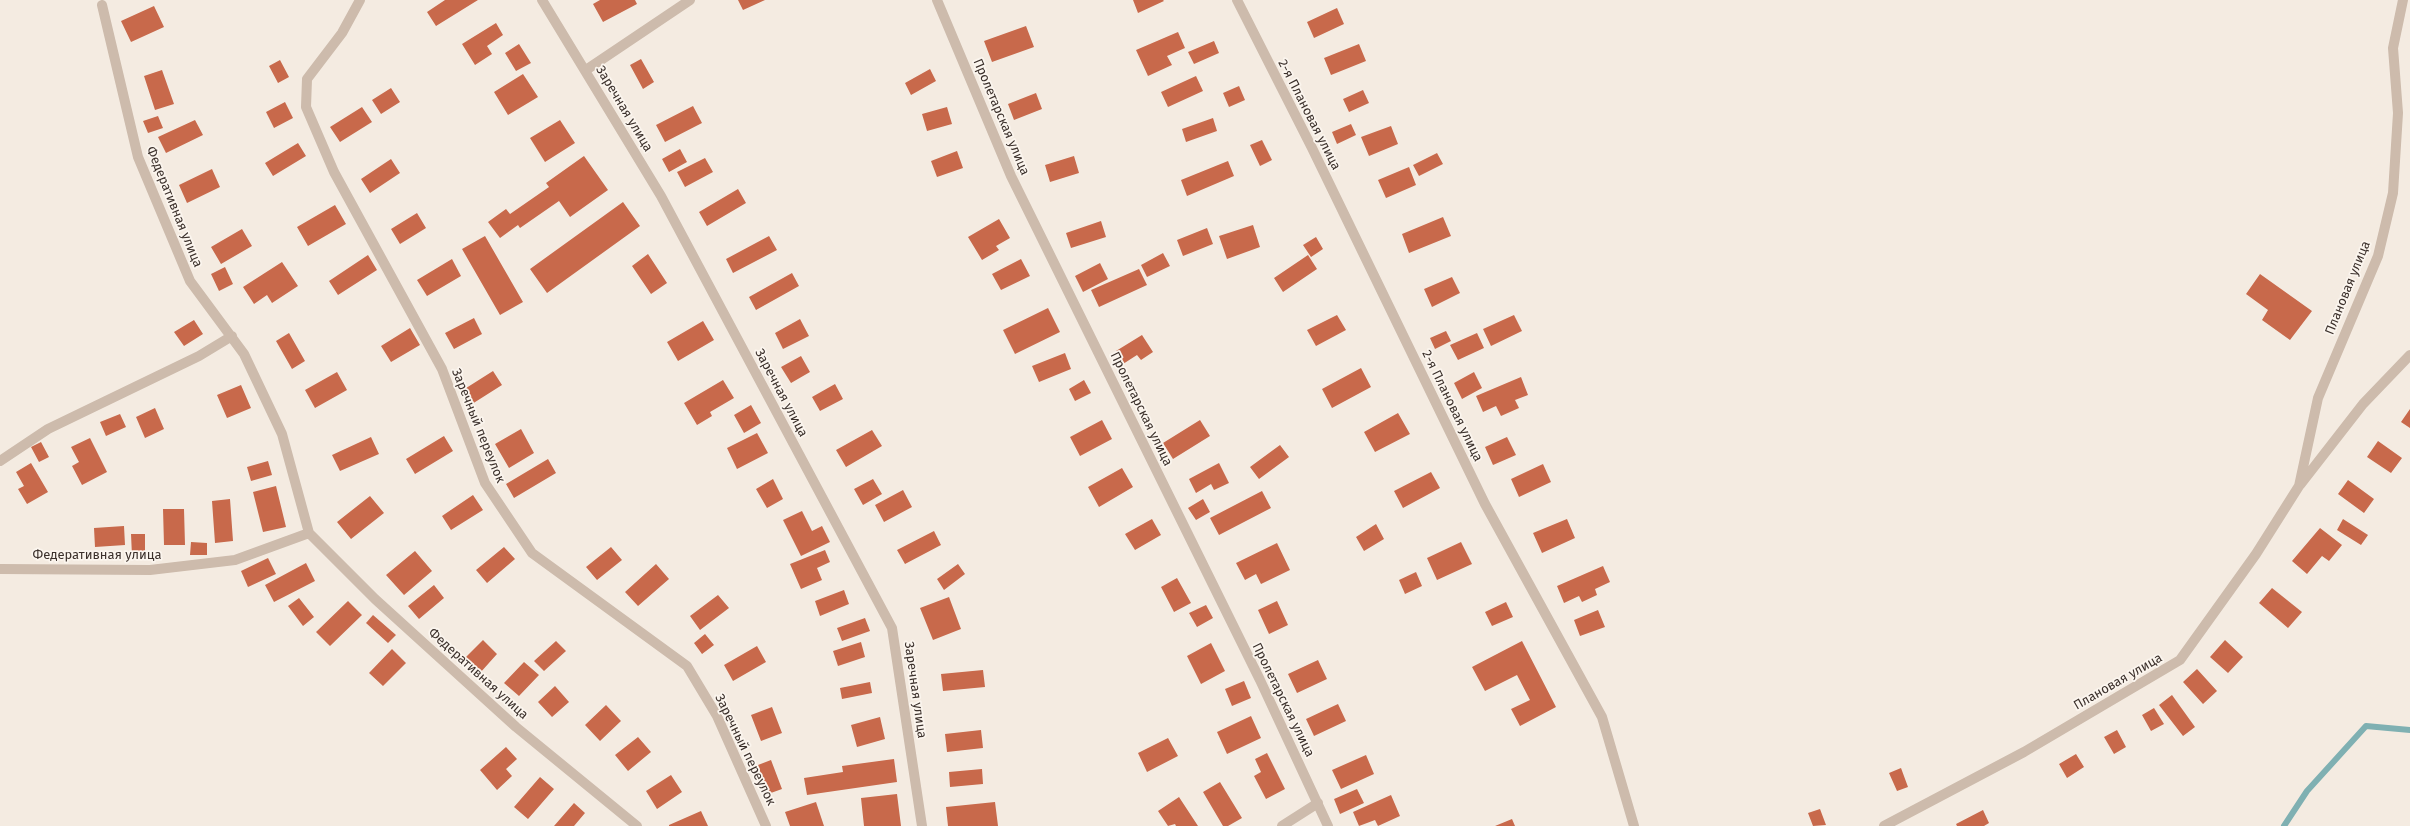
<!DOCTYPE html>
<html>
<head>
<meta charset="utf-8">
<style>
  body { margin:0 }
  canvas { display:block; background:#f4ebe1 }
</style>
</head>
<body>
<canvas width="2410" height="826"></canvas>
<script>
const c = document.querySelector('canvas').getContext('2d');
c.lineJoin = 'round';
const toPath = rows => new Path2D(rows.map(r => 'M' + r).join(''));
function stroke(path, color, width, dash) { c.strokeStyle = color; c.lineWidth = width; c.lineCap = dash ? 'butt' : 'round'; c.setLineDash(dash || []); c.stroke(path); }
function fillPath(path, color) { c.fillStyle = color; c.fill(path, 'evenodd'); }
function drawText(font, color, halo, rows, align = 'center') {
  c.font = font + ' "Fira Sans",sans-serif'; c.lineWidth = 3.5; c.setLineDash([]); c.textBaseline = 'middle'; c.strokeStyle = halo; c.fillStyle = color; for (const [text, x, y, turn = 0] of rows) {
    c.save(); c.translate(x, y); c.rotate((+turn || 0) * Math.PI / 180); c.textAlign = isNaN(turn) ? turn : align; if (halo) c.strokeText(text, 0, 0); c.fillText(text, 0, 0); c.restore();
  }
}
const stream = toPath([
  [2284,826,2307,791,2366,726,2410,730]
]);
const building = toPath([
  [445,0,478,0,436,26,427,12],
  [600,0,635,0,637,4,603,22,593,4],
  [738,0,765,0,743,10],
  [1133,0,1163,0,1164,1,1138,13],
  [154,6,164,27,131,42,121,21],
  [1337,8,1344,24,1314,38,1307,22],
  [496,23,503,35,487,46,492,54,475,65,462,44],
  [1026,26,1034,47,992,62,984,41],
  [1178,32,1185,48,1167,56,1172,65,1148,76,1136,50],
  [1214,41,1219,53,1194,64,1188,52],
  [519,44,531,63,516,71,505,53],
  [1359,44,1366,61,1331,75,1324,58],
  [641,59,654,82,643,89,630,65],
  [280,60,289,77,278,83,269,66],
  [930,69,936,81,911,95,905,83],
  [162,70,174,104,155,110,144,76],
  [523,74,538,97,508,115,494,92],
  [1196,76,1203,91,1168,107,1161,92],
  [1239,86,1245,100,1229,107,1223,93],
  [391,88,400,102,381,114,372,100],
  [1363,90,1369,103,1349,112,1343,99],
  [1036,93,1042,109,1014,120,1008,104],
  [285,102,293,118,274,128,266,112],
  [693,106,702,123,665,142,656,125],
  [362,107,372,122,340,142,330,127],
  [947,107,952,124,927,131,922,114],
  [158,116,163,128,148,133,143,121],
  [1213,118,1217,131,1186,142,1182,129],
  [195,120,203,135,166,153,158,137],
  [560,120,575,143,545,162,530,138],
  [1351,124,1356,135,1337,144,1332,132],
  [1391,126,1398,144,1369,156,1361,137],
  [1262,140,1272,160,1260,166,1250,145],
  [298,143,306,156,273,176,265,163],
  [680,149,687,162,669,172,662,159],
  [957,151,963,168,937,177,931,161],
  [1437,153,1443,164,1419,176,1413,165],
  [584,156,608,190,570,217,559,201,520,228,518,225,500,238,488,222,506,209,510,214,549,187,546,183],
  [1074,156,1079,173,1050,182,1045,165],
  [705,158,713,172,685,187,677,172],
  [391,159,400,173,370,193,361,179],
  [1228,161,1234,176,1187,196,1181,180],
  [1409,167,1416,185,1386,198,1378,180],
  [212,169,220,187,187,203,179,185],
  [738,189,746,203,707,226,699,212],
  [623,202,640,226,547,293,530,269],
  [335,205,346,224,308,246,297,227],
  [417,213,426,228,400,244,391,229],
  [1443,217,1451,236,1409,253,1402,234],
  [999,219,1010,238,996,246,999,250,982,260,968,237],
  [1101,221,1106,237,1071,248,1066,233],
  [1253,225,1260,247,1227,259,1219,236],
  [1207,228,1213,244,1183,256,1177,240],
  [242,229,252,246,221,264,211,247],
  [485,236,523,302,500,315,462,249],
  [769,236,777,250,733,273,726,259],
  [1316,237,1323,249,1311,257,1303,245],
  [1163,253,1170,266,1147,277,1141,265],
  [648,254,667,283,651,294,632,266],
  [368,255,377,270,338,295,329,281],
  [1308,255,1317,269,1283,292,1274,278],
  [452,259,461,276,427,296,417,280],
  [1021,259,1030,276,1001,290,992,274],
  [282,262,298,286,272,303,267,295,254,304,243,287],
  [1100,263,1108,279,1083,292,1075,276],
  [225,267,233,284,219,291,211,274],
  [1139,269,1147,285,1099,307,1091,290],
  [792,273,799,286,756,310,749,297],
  [2260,274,2312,311,2290,340,2262,320,2268,310,2246,294],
  [1452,277,1460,293,1432,307,1424,289],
  [1048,308,1060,332,1015,354,1003,330],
  [1337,315,1346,330,1316,346,1307,330],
  [1514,315,1522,331,1491,346,1483,329],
  [474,318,482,334,454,349,445,333],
  [800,319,809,336,783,349,775,333],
  [194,320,203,334,184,346,174,332],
  [703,321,714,340,678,361,667,342],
  [410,328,420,345,391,362,381,346],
  [1446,331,1451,341,1435,349,1430,338],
  [289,333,305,361,292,369,276,341],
  [1477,333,1484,348,1458,360,1450,345],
  [1142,335,1153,352,1141,360,1137,355,1123,364,1116,351],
  [1065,353,1071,369,1039,382,1032,366],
  [801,356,810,372,791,383,781,367],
  [1361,368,1371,387,1332,408,1322,389],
  [493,371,502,385,472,404,463,390],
  [337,372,347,390,315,408,305,390],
  [1474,372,1482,388,1462,399,1454,383],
  [1521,377,1528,395,1515,400,1519,408,1501,416,1496,406,1483,412,1476,396],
  [723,380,734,398,710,412,712,416,697,425,684,403],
  [1084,380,1091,393,1075,401,1069,389],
  [835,384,843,399,820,411,812,397],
  [241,385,251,408,227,418,217,395],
  [751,405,761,423,744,433,734,415],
  [155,408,164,429,145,438,136,417],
  [2410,409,2410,428,2401,422],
  [1398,413,1410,434,1375,452,1364,432],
  [120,414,126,427,106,436,100,422],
  [1102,420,1112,439,1080,456,1070,437],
  [1200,420,1210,436,1173,459,1163,443],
  [521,429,534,453,509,468,495,444],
  [872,430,882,446,846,467,836,450],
  [757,433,768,453,737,469,727,448],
  [444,436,453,451,415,474,406,459],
  [371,437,379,454,340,471,332,455],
  [1507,437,1516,455,1493,465,1485,447],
  [90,438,107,472,82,485,72,466,79,462,71,447],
  [2378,441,2402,458,2391,473,2367,457],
  [41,442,49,457,39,462,31,447],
  [1280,445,1289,457,1259,479,1250,467],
  [548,459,556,473,514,498,506,484],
  [268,461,272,475,251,481,247,467],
  [31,463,48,492,27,504,18,489,24,486,16,472],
  [1219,463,1229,483,1214,490,1211,484,1196,493,1189,479],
  [1543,464,1551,482,1519,497,1511,479],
  [1122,468,1133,487,1099,507,1088,487],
  [1431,472,1440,488,1403,508,1394,491],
  [773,479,783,499,767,508,756,489],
  [873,479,882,494,863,505,854,489],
  [2348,480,2374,499,2364,513,2338,494],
  [276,486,286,527,263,532,253,492],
  [903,490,912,507,884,522,875,505],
  [1262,491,1271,508,1219,535,1210,518],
  [473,495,483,510,451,530,442,516],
  [370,496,384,513,351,539,337,522],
  [230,499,233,541,215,543,212,501],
  [1203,499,1210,512,1196,520,1188,508],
  [163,509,184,509,185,545,164,545],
  [802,511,812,531,822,526,830,542,801,556,783,520],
  [1152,519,1161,535,1135,550,1125,534],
  [1567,519,1575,538,1542,553,1533,533],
  [2343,519,2368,535,2361,545,2337,530],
  [1376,524,1384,539,1364,551,1356,537],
  [124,526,125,545,95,547,94,528],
  [2320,528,2342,545,2329,561,2322,556,2307,574,2292,561],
  [934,531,941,545,905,564,897,550],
  [131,534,145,534,145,556,132,556],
  [191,542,207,543,207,555,190,555],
  [1461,542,1472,564,1437,580,1427,558],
  [1277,543,1290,570,1261,584,1256,574,1245,580,1236,563],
  [504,547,515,559,487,583,476,570],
  [611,547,622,560,597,580,586,567],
  [825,550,830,562,817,568,822,580,801,589,790,564],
  [415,551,432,571,404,595,386,575],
  [268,558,276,574,248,587,241,571],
  [306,563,315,581,274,602,265,585],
  [656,564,669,579,638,606,625,592],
  [958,564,965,574,944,590,937,579],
  [1603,566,1610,582,1595,589,1597,595,1582,602,1579,596,1564,603,1557,586],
  [1416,572,1422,586,1405,594,1399,580],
  [1177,578,1191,603,1174,612,1161,587],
  [434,585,444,598,419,619,408,606],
  [2272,588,2302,612,2288,628,2259,603],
  [844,590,849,604,820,616,815,601],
  [718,595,729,608,700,630,690,616],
  [949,597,961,629,933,640,920,608],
  [299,598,314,617,303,626,288,606],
  [348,601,362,615,330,646,316,632],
  [1277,601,1288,625,1269,634,1258,610],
  [1506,602,1513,617,1492,626,1485,612],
  [1206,605,1213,618,1197,627,1189,613],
  [1598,610,1605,627,1580,636,1574,620],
  [373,615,396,635,388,643,366,623],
  [865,618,870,631,842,641,837,628],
  [705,634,714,645,702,654,694,643],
  [483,640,497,654,480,673,465,658],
  [2225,640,2243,657,2228,673,2210,657],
  [556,641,566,651,544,671,534,661],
  [1522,641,1556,707,1520,726,1511,709,1530,700,1517,675,1485,691,1472,667],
  [861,642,865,657,838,666,833,651],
  [1211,643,1225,671,1201,684,1187,656],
  [757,646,766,662,733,681,724,665],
  [392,649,406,663,383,686,369,673],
  [1318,660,1327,679,1297,693,1288,674],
  [524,662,539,675,519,696,504,683],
  [2197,669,2217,691,2203,704,2183,682],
  [983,670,985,687,943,691,941,674],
  [1244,681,1251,698,1232,706,1225,689],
  [870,682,872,693,842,699,840,688],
  [555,686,569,702,552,717,538,702],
  [2172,695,2195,727,2183,736,2159,705],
  [1338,704,1346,721,1314,736,1306,719],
  [606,705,621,721,600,741,585,725],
  [772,707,782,733,761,741,751,715],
  [2154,708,2164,724,2151,731,2142,715],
  [1251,716,1261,738,1227,754,1217,732],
  [880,717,885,739,857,747,851,725],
  [981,730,983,748,947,752,945,734],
  [2117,730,2126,747,2114,754,2104,737],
  [638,737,651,752,628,771,615,755],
  [1168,738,1178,756,1147,772,1138,753],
  [506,747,517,759,506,769,512,776,497,790,480,770],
  [1267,753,1285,789,1266,799,1254,776,1261,772,1255,759],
  [2076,754,2084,767,2067,778,2059,764],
  [1366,755,1374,774,1341,789,1332,770],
  [894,759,897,782,807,795,804,778,843,772,842,766],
  [771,760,782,789,768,794,758,765],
  [1901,768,1908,787,1897,791,1889,773],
  [982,769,983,784,950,787,949,772],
  [671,775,682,792,657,809,646,791],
  [540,777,554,789,528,819,514,807],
  [1220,782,1242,818,1228,826,1223,826,1203,792],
  [1357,789,1364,803,1340,814,1334,799],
  [897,794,901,826,864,826,861,798],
  [1391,795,1400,816,1378,826,1375,820,1359,826,1353,812],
  [1179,797,1198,826,1176,826,1175,824,1168,826,1158,811],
  [816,802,824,826,790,826,785,812],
  [995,802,998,826,948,826,946,807],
  [574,803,585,813,574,826,554,826],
  [1820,809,1826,825,1813,826,1808,813],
  [1983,810,1989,823,1984,826,1957,826,1956,824],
  [701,811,708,826,669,826,669,825],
  [1512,819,1515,826,1495,826]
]);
const minor = toPath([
  [360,0,342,33,307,79,306,107,334,172,442,369,485,483,532,553,687,666,717,716,766,826],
  [542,0,661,196,892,628,922,826],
  [937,0,1011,176,1260,680,1328,826],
  [1237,0,1312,148,1485,504,1602,717,1634,826],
  [102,5,138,157,190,281,244,354,282,434,309,533,375,599,516,727,637,826],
  [586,70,690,0],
  [0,461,48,429,199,356,232,336],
  [2300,485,2363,404,2410,355],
  [0,569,150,570,235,560,309,533],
  [1282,826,1318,803],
  [1884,826,2024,752,2180,660,2256,554,2299,486,2318,398,2378,256,2393,193,2398,113,2393,48,2403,0]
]);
const streetNames = [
  ["Заречная улица",624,109,59],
  ["2-я Плановая улица",1309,115,63],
  ["Пролетарская улица",1001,117,67],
  ["Федеративная улица",174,207,68],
  ["Плановая улица",2348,288,-68],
  ["Заречная улица",781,393,62],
  ["2-я Плановая улица",1452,406,64],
  ["Пролетарская улица",1141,409,64],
  ["Заречный переулок",478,426,68],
  ["Федеративная улица",97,555],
  ["Федеративная улица",478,674,42],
  ["Плановая улица",2118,682,-30],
  ["Заречная улица",915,690,82],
  ["Пролетарская улица",1283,700,64],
  ["Заречный переулок",745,750,64]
];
stroke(stream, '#7fb0b2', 6);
fillPath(building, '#c8694b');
stroke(minor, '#cdbbac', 10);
drawText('13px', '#3b302b', '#fbf5ee', streetNames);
</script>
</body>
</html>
